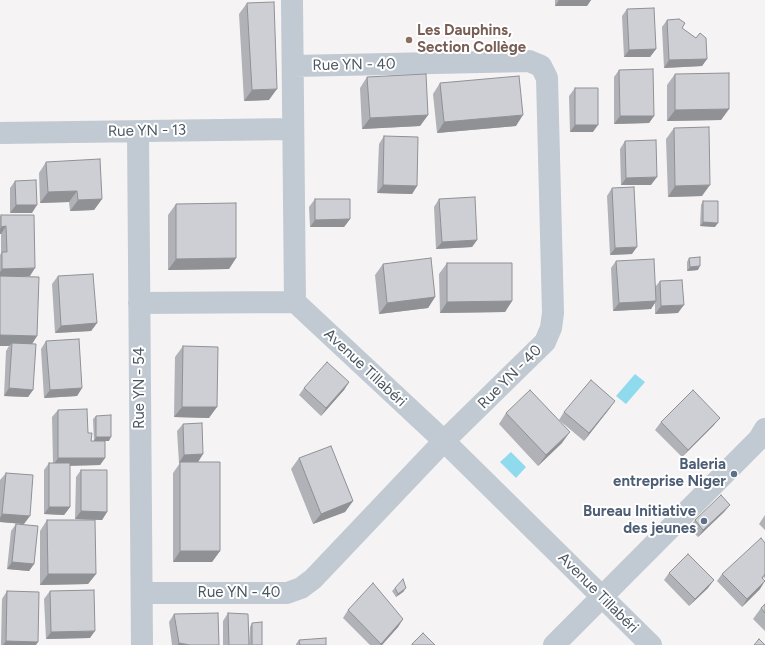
<!DOCTYPE html>
<html>
<head>
<meta charset="utf-8">
<style>
  body { margin:0 }
  canvas { display:block; background:#f5f3f3 }
</style>
</head>
<body>
<canvas width="765" height="645"></canvas>
<script>
const c = document.querySelector('canvas').getContext('2d');
c.lineJoin = 'round';
function fillPath(path, color) { c.fillStyle = color; c.fill(path, 'evenodd'); }
const toPath = rows => new Path2D(rows.map(r => 'M' + r).join(''));
function stroke(path, color, width, dash) { c.strokeStyle = color; c.lineWidth = width; c.lineCap = dash ? 'butt' : 'round'; c.setLineDash(dash || []); c.stroke(path); }
function drawText(font, color, halo, rows, align = 'center') {
  c.font = font + ' Figtree,sans-serif'; c.lineWidth = 4; c.setLineDash([]); c.textBaseline = 'middle'; c.strokeStyle = halo; c.fillStyle = color; for (const [text, x, y, turn = 0] of rows) {
    c.save(); c.translate(x, y); c.rotate((+turn || 0) * Math.PI / 180); c.textAlign = isNaN(turn) ? turn : align; if (halo) c.strokeText(text, 0, 0); c.fillText(text, 0, 0); c.restore();
  }
}
const water = toPath([
  [635,374,645,382,626,404,616,396],
  [511,452,526,467,516,478,500,462]
]);
const minor = toPath([
  [292,0,295,302,444,441,651,645],
  [138,132,142,645],
  [0,133,293,129],
  [139,303,295,302],
  [142,593,287,593,301,588,313,579,444,441,545,342,551,328,553,313,547,78,541,66,529,61,293,66],
  [554,645,759,439,765,429]
]);
const wall = toPath([
  [555,0,591,0,587,6,555,6],
  [247,3,269,100,244,101,239,14],
  [627,9,656,49,650,57,624,57,622,16],
  [667,20,696,38,700,33,707,59,702,66,664,68,662,27],
  [619,70,654,116,649,123,614,124,614,77],
  [675,74,729,109,721,120,667,121,667,85],
  [367,77,428,115,420,126,362,129,360,88],
  [440,83,516,126,437,133,433,94],
  [575,88,593,132,570,132,569,96],
  [674,128,702,196,668,197,666,139],
  [384,136,417,186,412,194,377,193,379,144],
  [625,141,651,185,621,185,620,149],
  [46,162,102,199,94,210,70,211,69,202,40,203,39,173],
  [15,181,32,213,10,213,10,188],
  [612,188,632,254,610,255,607,196],
  [315,199,350,219,344,227,310,227,309,207],
  [439,199,477,240,472,247,436,249,434,207],
  [703,201,715,227,700,226,701,205],
  [176,204,236,258,229,269,168,270,168,215],
  [1,215,30,276,3,277,37,336,32,344,33,390,28,397,4,396,6,351,9,346,0,346,0,255,1,253,1,234,0,234,0,217],
  [689,258,698,270,687,271,687,262],
  [616,261,655,287,660,281,678,313,655,314,655,303,651,309,613,311,611,268],
  [447,263,512,301,505,312,440,313,439,274],
  [383,264,435,297,428,308,379,314,375,275],
  [58,276,97,323,91,331,55,333,52,284],
  [46,341,82,388,77,396,44,398,41,349],
  [183,346,209,418,174,417,175,357],
  [349,382,344,390,321,416,299,395,304,388],
  [610,408,584,441,559,420,564,412],
  [58,410,88,433,91,441,94,441,93,419,96,416,109,441,105,441,105,458,100,465,70,466,70,507,64,515,44,514,44,470,49,463,53,463,52,417],
  [506,413,562,443,538,466,499,424],
  [661,422,714,425,682,457,655,430],
  [183,424,203,454,198,462,220,551,212,562,173,562,173,473,180,463,179,463,177,431],
  [299,458,353,501,345,512,313,524,291,469],
  [81,470,107,512,102,520,75,519,76,477],
  [6,473,24,524,0,522,0,480],
  [730,505,724,512,698,537,689,528,695,520],
  [765,515,765,530,759,524],
  [47,520,96,574,88,584,40,585,40,531],
  [16,524,34,564,29,571,7,569,11,531],
  [765,543,765,579,764,577,763,578,760,589,742,607,717,581,722,574],
  [669,573,708,588,689,606,664,580],
  [395,588,406,588,403,592,396,597,392,591],
  [7,591,36,645,1,645,2,599],
  [50,591,90,638,46,639,44,599],
  [765,604,765,631,753,619,761,608],
  [348,610,403,619,398,627,382,645,370,645,343,618],
  [228,613,249,645,223,645,223,621],
  [174,614,219,645,172,645,169,622],
  [252,623,262,645,249,645,250,627],
  [299,640,326,645,296,645,296,644]
]);
const shadedWall = toPath([
  [559,0,591,0,587,6,555,6],
  [656,49,650,57,624,57,629,50],
  [707,59,702,66,664,68,669,60],
  [277,89,269,100,244,101,252,90],
  [729,109,721,120,667,121,675,110],
  [428,115,420,126,362,129,370,118],
  [523,115,516,126,437,133,444,122],
  [620,116,654,116,649,123,614,124],
  [575,125,598,125,593,132,570,132],
  [657,177,651,185,621,185,626,178],
  [383,185,417,186,412,194,377,193],
  [710,185,702,196,668,197,675,186],
  [77,191,69,202,40,203,48,192],
  [102,199,94,210,70,211,78,200],
  [16,205,37,205,32,213,10,213],
  [350,219,344,227,310,227,315,220],
  [703,222,718,223,715,227,700,226],
  [6,226,1,234,0,234,0,229,1,227],
  [477,240,472,247,436,249,442,242],
  [637,247,632,254,610,255,615,248],
  [236,258,229,269,168,270,176,259],
  [700,266,698,270,687,271,690,267],
  [35,268,30,276,0,277,0,272,2,269],
  [435,297,428,308,379,314,387,303],
  [512,301,505,312,440,313,447,302],
  [656,301,651,309,613,311,619,303],
  [684,305,678,313,655,314,661,306],
  [97,323,91,331,55,333,61,326],
  [0,335,37,336,30,347,12,343,9,346,0,346],
  [349,382,344,390,321,416,326,408],
  [9,388,33,390,28,397,4,396],
  [82,388,77,396,44,398,50,390],
  [615,401,610,408,584,441,589,433],
  [182,407,217,407,209,418,174,417],
  [720,418,714,425,682,457,688,450],
  [570,432,562,443,538,466,546,455],
  [96,437,111,437,109,441,94,441],
  [203,454,198,462,179,463,184,455],
  [58,458,105,458,100,465,53,466],
  [353,501,345,512,313,524,321,514],
  [730,505,724,512,698,537,703,530],
  [49,507,70,507,64,515,44,514],
  [81,511,107,512,102,520,75,519],
  [2,514,30,516,24,524,0,522,0,518],
  [180,551,220,551,212,562,173,562],
  [12,562,34,564,29,571,7,569],
  [48,574,96,574,88,584,40,585],
  [714,580,708,588,689,606,695,599],
  [765,581,760,589,742,607,747,599],
  [406,588,403,592,396,597,398,594],
  [403,619,398,627,382,645,380,645],
  [95,631,90,638,46,639,51,632],
  [6,641,38,642,36,645,3,645],
  [179,643,190,645,177,645]
]);
const building = toPath([
  [274,2,277,89,252,90,247,3,274,2],
  [654,8,656,49,629,50,627,9,654,8],
  [679,19,685,23,682,28,696,38,700,33,706,38,707,59,669,60,667,20,679,19],
  [653,69,654,116,620,116,619,70,653,69],
  [729,73,729,109,675,110,675,74,729,73],
  [426,74,428,115,370,118,367,77,426,74],
  [519,76,523,115,444,122,440,83,519,76],
  [575,88,598,88,598,125,575,125,575,88],
  [709,127,710,185,675,186,674,128,709,127],
  [384,136,418,137,417,186,383,185,384,136],
  [656,140,657,177,626,178,625,141,656,140],
  [100,159,102,199,78,200,77,191,48,192,46,162,100,159],
  [36,180,37,205,16,205,15,181,36,180],
  [634,187,637,247,615,248,612,188,634,187],
  [475,197,477,240,442,242,439,199,475,197],
  [315,199,350,199,350,219,315,220,315,199],
  [703,201,718,201,718,223,703,222,703,201],
  [236,203,236,258,176,259,176,204,236,203],
  [1,215,34,215,35,268,2,269,2,252,7,252,6,226,1,227,1,215],
  [700,257,700,266,690,267,689,258,700,257],
  [431,258,435,297,387,303,383,264,431,258],
  [654,259,656,301,619,303,616,261,654,259],
  [447,263,512,263,512,301,447,302,447,263],
  [93,274,97,323,61,326,58,276,93,274],
  [0,276,39,277,37,336,0,335,0,276],
  [682,280,684,305,661,306,660,281,682,280],
  [79,339,82,388,50,390,46,341,79,339],
  [12,343,36,344,33,390,9,388,12,343],
  [183,346,218,347,217,407,182,407,183,346],
  [327,362,349,382,326,408,304,388,327,362],
  [591,380,615,401,589,433,564,412,591,380],
  [530,390,570,432,546,455,506,413,530,390],
  [693,390,720,418,688,450,661,422,693,390],
  [87,409,88,433,92,433,91,441,105,441,105,458,58,458,58,410,87,409],
  [111,415,111,437,96,437,96,416,111,415],
  [202,423,203,454,184,455,183,424,202,423],
  [331,446,353,501,321,514,299,458,331,446],
  [180,462,220,462,220,551,180,551,180,462],
  [49,463,70,463,70,507,49,507,49,463],
  [81,470,107,470,107,512,81,511,81,470],
  [6,473,33,475,30,516,2,514,6,473],
  [721,495,730,505,703,530,695,520,721,495],
  [47,520,95,520,96,574,48,574,47,520],
  [16,524,38,526,34,564,12,562,16,524],
  [761,538,765,543,765,574,762,578,765,581,747,599,722,574,761,538],
  [688,554,714,580,695,599,669,573,688,554],
  [403,579,406,588,398,594,395,588,403,579],
  [373,583,403,619,381,644,348,610,373,583],
  [94,590,95,631,51,632,50,591,94,590],
  [7,591,39,592,38,642,6,641,7,591],
  [765,604,765,613,761,608,765,604],
  [218,613,219,645,190,645,179,643,174,614,218,613],
  [228,613,248,614,249,645,229,645,228,613],
  [262,622,262,645,252,645,252,623,262,622],
  [423,633,435,645,412,645,412,644,423,633],
  [326,638,326,645,300,645,299,640,326,638],
  [759,639,765,645,754,645,759,639]
]);
const markers = [
  [409,40,4,"#8d6e63"],
  [734,474,4,"#5c6f8a"],
  [704,521,4,"#5c6f8a"]
];
const educationNames = [
  ["Les Dauphins,",417,31],
  ["Section Collège",417,48]
];
const streetNames = [
  ["Rue YN - 40",354,65,-1],
  ["Rue YN - 13",147,131,-1],
  ["Avenue Tillabéri",365,368,43],
  ["Rue YN - 40",510,377,-45],
  ["Rue YN - 54",140,388,-90],
  ["Rue YN - 40",239,593],
  ["Avenue Tillabéri",598,593,45]
];
const serviceNames = [
  ["Baleria",726,465],
  ["entreprise Niger",726,482],
  ["Bureau Initiative",696,512],
  ["des jeunes",696,529]
];
fillPath(water, '#90daee');
stroke(minor, '#c1cad2', 22);
fillPath(wall, '#b0b2b7');
fillPath(shadedWall, '#909195');
fillPath(building, '#cdcfd5');
stroke(building, '#909195', 1);
for (const [x, y, r, color] of markers) { const dot = new Path2D(); dot.arc(x, y, r, 0, 2 * Math.PI); c.fillStyle = color; c.fill(dot); stroke(dot, '#fff', 1.5); }
drawText('bold 15px', '#785e54', '#fff', educationNames, 'left');
drawText('15px', '#4a5661', '#fff', streetNames);
drawText('bold 15px', '#4e5e75', '#fff', serviceNames, 'right');
</script>
</body>
</html>
